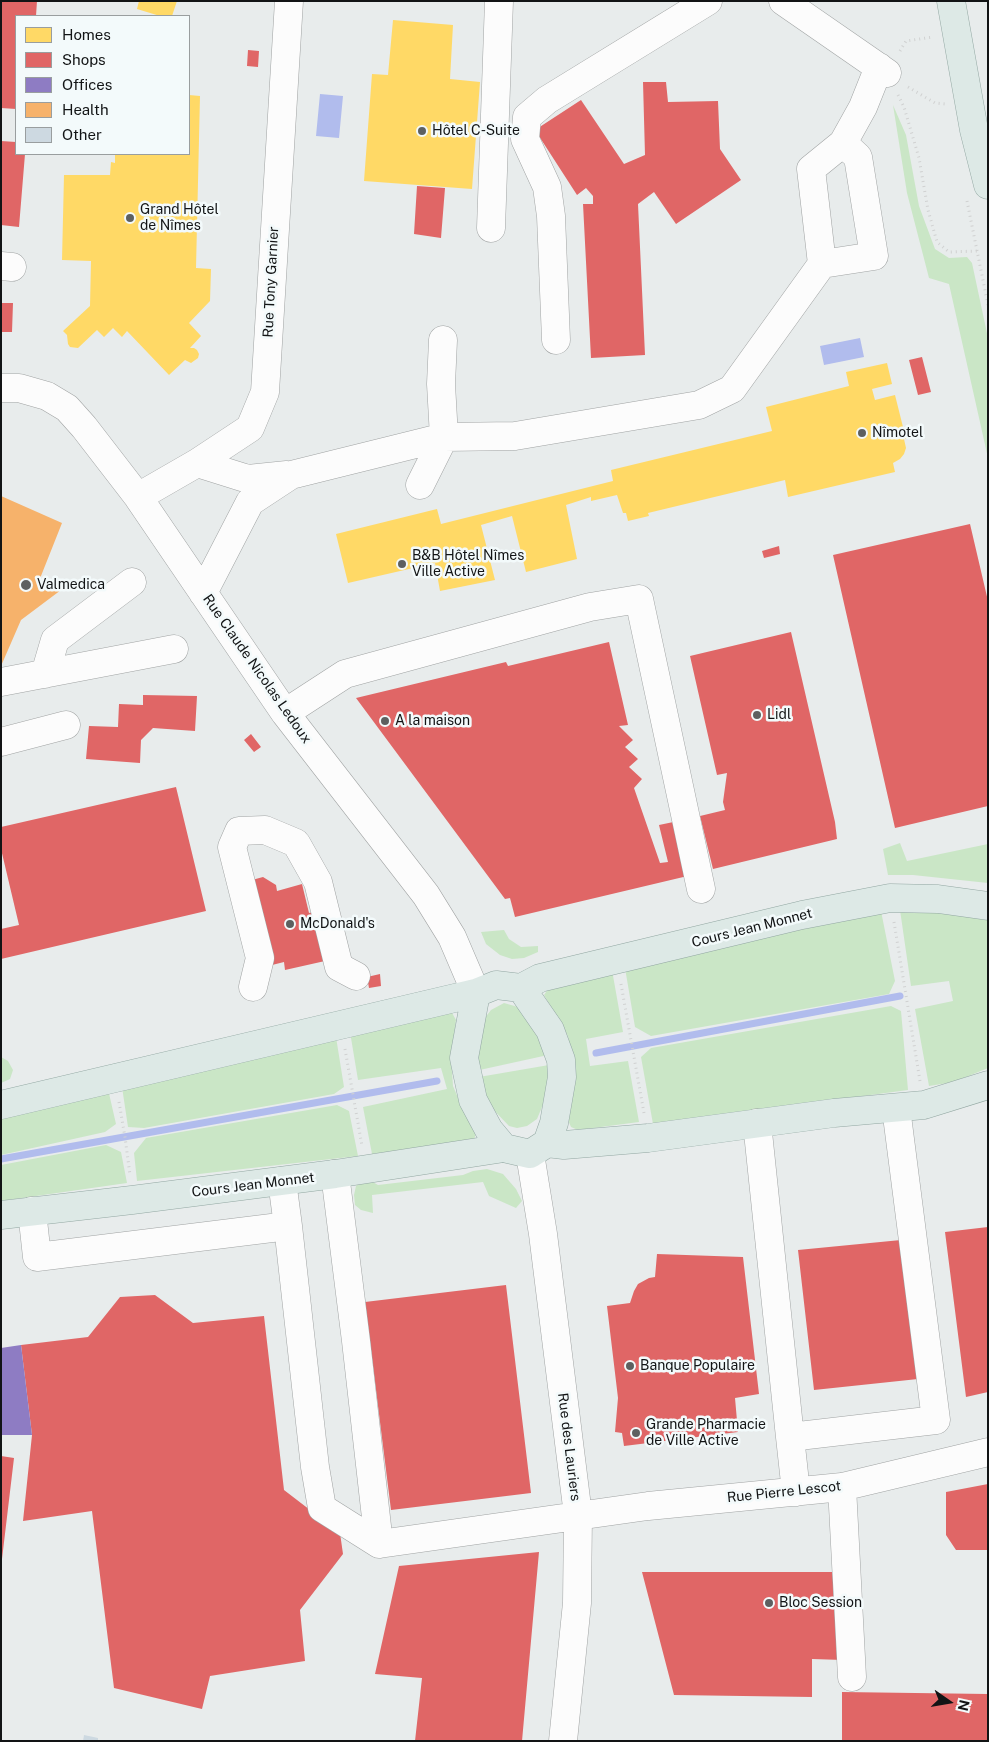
<!DOCTYPE html>
<html>
<head>
<meta charset="utf-8">
<style>
  body { margin:0 }
  #map { position:relative; width:989px; height:1742px; overflow:hidden; background:#e8ecec; font-family:"Public Sans",sans-serif }
  canvas { display:block }
  .frame { position:absolute; inset:0; border:2px solid #121415; pointer-events:none }
  .legend { position:absolute; left:15px; top:15px; width:175px; height:140px; box-sizing:border-box; background:#f3fafb; border:1px solid #999e9f; margin:0; padding:6px 9px; list-style:none; font-size:15px; color:#121415 }
  .legend li { display:flex; align-items:center; gap:10px; height:25px }
  .legend b { width:25px; border:1px solid #999e9f }
  .north { position:absolute; left:924px; top:1677px; width:50px; height:50px; -webkit-text-stroke:4px #f3fafb; paint-order:stroke; rotate:103deg; font-size:14px; font-weight:700; line-height:20px; text-align:center; color:#121415 }
  .north::after { content:''; display:block; margin:auto; width:18px; height:22px; background:#121415; clip-path:polygon(50% 0,100% 100%,50% 72%,0 100%) }
</style>
</head>
<body>
<div id="map">
<canvas width="989" height="1742"></canvas>
<div class="frame"></div>
<ul class="legend">
<li><b style="height:14px;background:#ffd966"></b>Homes</li>
<li><b style="height:14px;background:#e06666"></b>Shops</li>
<li><b style="height:14px;background:#8e7cc3"></b>Offices</li>
<li><b style="height:14px;background:#f6b26b"></b>Health</li>
<li><b style="height:14px;background:#cdd9e1"></b>Other</li>
</ul>
<div class="north">N</div>
</div>
<script>
const c = document.querySelector('canvas').getContext('2d');
c.lineJoin = 'round';
function fillPath(path, color) { c.fillStyle = color; c.fill(path, 'evenodd'); }
const toPath = rows => new Path2D(rows.map(r => 'M' + r).join(''));
function stroke(path, color, width, dash) { c.strokeStyle = color; c.lineWidth = width; c.lineCap = dash ? 'butt' : 'round'; c.setLineDash(dash || []); c.stroke(path); }
function drawText(font, color, halo, rows, align = 'center') {
  c.font = font + ' "Public Sans",sans-serif'; c.lineWidth = 5; c.setLineDash([]); c.textBaseline = 'middle'; c.strokeStyle = halo; c.fillStyle = color; for (const [text, x, y, turn = 0] of rows) {
    c.save(); c.translate(x, y); c.rotate((+turn || 0) * Math.PI / 180); c.textAlign = isNaN(turn) ? turn : align; if (halo) c.strokeText(text, 0, 0); c.fillText(text, 0, 0); c.restore();
  }
}
const green = toPath([
  [893,105,906,135,919,206,935,249,949,258,967,257,972,263,988,338,988,458,949,284,929,278,907,193],
  [900,843,907,861,988,844,988,883,913,875,888,875,883,849],
  [922,909,988,917,988,1068,954,1082,929,1086,915,1009,953,1001,949,981,911,986,900,910],
  [881,911,895,981,889,994,651,1036,635,1027,625,968],
  [504,930,509,939,521,947,538,946,538,952,524,958,512,959,500,955,486,944,481,932],
  [612,970,623,1032,586,1039,590,1066,628,1061,639,1122,578,1130,571,1127,568,1120,573,1063,568,1036,544,995,551,985],
  [504,1003,518,1007,530,1018,548,1055,475,1071,484,1019,491,1010],
  [891,1006,901,1011,908,1090,653,1124,641,1057,651,1048],
  [451,1011,456,1020,451,1058,453,1086,465,1114,476,1132,474,1141,372,1154,363,1107,447,1089,441,1068,358,1080,350,1032],
  [336,1037,344,1087,334,1094,144,1128,128,1127,122,1087],
  [1,1057,8,1061,13,1070,10,1079,1,1083],
  [549,1065,550,1081,547,1095,537,1119,527,1126,517,1128,509,1126,487,1103,479,1077],
  [108,1089,116,1124,105,1132,1,1155,1,1114],
  [337,1105,349,1111,358,1156,137,1181,134,1153,146,1138],
  [106,1145,121,1152,127,1183,1,1201,1,1165],
  [487,1169,503,1174,516,1189,522,1201,516,1208,489,1196,483,1182,372,1195,373,1213,361,1210,355,1205,354,1195,356,1186,362,1182,371,1181,378,1185,463,1175,473,1171]
]);
const water = toPath([
  [320,94,343,96,339,138,316,136],
  [860,338,864,357,824,365,820,346]
]);
const homes = toPath([
  [139,1,177,1,172,16,160,16,137,9],
  [393,20,453,25,450,79,480,82,472,189,364,181,372,74,388,75],
  [189,95,200,96,196,268,211,269,210,301,189,323,201,336,190,348,194,348,197,350,199,354,198,358,191,363,185,360,169,375,127,331,122,337,113,328,104,337,97,330,78,348,70,347,68,344,67,335,63,331,90,306,91,261,62,260,64,175,110,175,111,162,115,163,115,154,189,154],
  [887,363,892,384,872,389,875,400,895,395,906,439,904,439,906,448,904,454,900,459,893,463,895,472,788,497,785,480,648,513,649,516,628,521,626,513,623,513,617,495,591,501,591,497,566,505,577,559,526,572,512,516,481,525,495,580,440,591,435,563,348,583,336,534,437,509,441,524,613,481,611,470,772,431,766,407,849,386,846,372]
]);
const shops = toPath([
  [1,1,37,1,36,16,16,16,16,109,1,108],
  [248,50,259,51,258,67,247,66],
  [643,82,666,82,668,102,718,101,720,149,741,180,676,224,654,192,638,204,645,355,591,358,583,204,593,204,593,196,586,188,577,195,535,130,581,100,624,164,645,155],
  [1,141,16,142,16,154,25,154,19,227,1,225],
  [417,186,445,188,441,238,414,234],
  [1,303,13,303,12,332,1,332],
  [922,357,931,392,918,395,909,360],
  [970,524,988,601,988,806,895,828,833,555],
  [779,546,780,554,764,558,762,551],
  [791,632,835,822,837,839,713,869,700,816,725,810,723,802,727,773,717,775,690,656],
  [609,642,628,725,619,726,633,740,625,747,638,759,629,767,642,779,634,788,660,863,668,862,659,825,683,820,696,874,515,917,510,898,505,899,356,698,506,662,508,666],
  [143,695,197,696,195,731,153,728,141,740,140,763,86,759,89,726,118,727,119,704,143,705],
  [251,734,261,747,254,752,244,740],
  [176,787,206,911,1,959,1,929,19,925,1,849,1,827],
  [263,877,276,885,277,891,302,884,309,913,319,911,325,961,285,970,284,962,272,965,252,880],
  [380,974,381,986,369,988,367,977],
  [988,1227,988,1392,966,1397,945,1232],
  [901,1240,918,1379,814,1390,798,1250],
  [657,1254,743,1257,759,1394,735,1398,738,1432,624,1446,622,1433,615,1432,618,1398,607,1306,630,1303,634,1291,638,1284,649,1278,655,1277],
  [506,1285,531,1493,391,1510,365,1302],
  [155,1295,193,1323,264,1316,284,1490,340,1533,343,1554,300,1610,305,1661,210,1676,202,1709,114,1688,92,1511,23,1521,32,1435,21,1345,88,1337,120,1297],
  [1,1456,14,1458,2,1559,1,1559],
  [988,1484,988,1550,956,1550,946,1535,946,1492],
  [539,1552,522,1741,415,1741,422,1678,375,1674,399,1566],
  [642,1572,843,1572,843,1660,812,1659,812,1697,674,1695],
  [842,1692,988,1694,988,1741,842,1741]
]);
const offices = toPath([
  [21,1345,32,1435,1,1435,1,1348]
]);
const health = toPath([
  [1,496,62,523,39,581,61,590,21,620,1,666]
]);
const stream = toPath([
  [596,1053,900,996],
  [1,1159,437,1081]
]);
const building = toPath([
  [84,1735,98,1738,98,1741,83,1741]
]);
const path = toPath([
  [900,51,906,41,933,37],
  [908,87,935,103,945,104],
  [898,95,904,107,919,158,928,210,937,242,949,252,977,251],
  [967,201,988,305],
  [894,922,920,1081],
  [621,984,644,1113],
  [345,1049,362,1146],
  [119,1102,125,1137,130,1175]
]);
const minor = toPath([
  [783,1,887,73],
  [843,143,858,157,874,256,822,264,811,169,843,143,863,107,879,67],
  [491,228,499,1],
  [1,266,12,267],
  [556,340,551,216,547,187,525,139,527,117,547,100,708,1],
  [1,388,19,388,47,396,67,408,84,427,138,497,285,713,426,895,452,937,476,993],
  [197,463,248,479,287,475],
  [420,485,444,437,515,436,699,405,732,389,822,264],
  [138,497,197,463,250,428,265,392,289,1],
  [203,593,250,502,291,475,444,437,441,384,443,340],
  [45,674,55,640,132,582],
  [1,682,174,649],
  [285,713,345,674,590,607,639,599,701,889],
  [1,742,66,725],
  [253,987,260,958,232,847,239,831,265,830,296,843,318,882,339,967,356,976],
  [757,1123,790,1437,936,1420,896,1108],
  [530,1154,543,1234,578,1515,577,1603,563,1741],
  [335,1174,356,1341,379,1544,648,1506,842,1487,988,1452],
  [282,1181,288,1226],
  [32,1211,37,1257,288,1226,315,1467,322,1508,379,1544],
  [790,1437,796,1492],
  [842,1487,852,1677]
]);
const major = toPath([
  [951,1,974,130,988,185],
  [521,988,540,978,802,915,890,898,938,899,988,906],
  [1,1105,476,993,496,985,521,988,550,1030,561,1060,562,1077,554,1123,547,1143,530,1154,504,1148,489,1130,473,1100,464,1058,476,993],
  [547,1143,564,1145,648,1138,834,1113,924,1105,988,1085],
  [1,1215,132,1200,335,1174,504,1148]
]);
const markers = [
  [422,131,5,"#5d6060"],
  [130,218,5,"#5d6060"],
  [862,433,5,"#5d6060"],
  [402,564,5,"#5d6060"],
  [26,585,6,"#5d6060"],
  [757,715,5,"#5d6060"],
  [385,721,5,"#5d6060"],
  [290,924,5,"#5d6060"],
  [630,1366,5,"#5d6060"],
  [636,1433,5,"#5d6060"],
  [769,1603,5,"#5d6060"]
];
const poiNames = [
  ["Hôtel C-Suite",432,131],
  ["Grand Hôtel",140,210],
  ["de Nîmes",140,226],
  ["Nîmotel",872,433],
  ["B&B Hôtel Nîmes",412,556],
  ["Ville Active",412,572],
  ["Valmedica",37,585],
  ["Lidl",767,715],
  ["A la maison",395,721],
  ["McDonald's",300,924],
  ["Banque Populaire",640,1366],
  ["Grande Pharmacie",646,1425],
  ["de Ville Active",646,1441],
  ["Bloc Session",779,1603]
];
const streetNames = [
  ["Rue Tony Garnier",271,282,-87],
  ["Rue Claude Nicolas Ledoux",257,669,55],
  ["Cours Jean Monnet",752,928,-14],
  ["Cours Jean Monnet",253,1185,-7],
  ["Rue des Lauriers",569,1447,83],
  ["Rue Pierre Lescot",784,1492,-6]
];
fillPath(green, '#cae6c6');
fillPath(water, '#b1bced');
fillPath(homes, '#ffd966');
fillPath(shops, '#e06666');
fillPath(offices, '#8e7cc3');
fillPath(health, '#f6b26b');
stroke(stream, '#b1bced', 7);
fillPath(building, '#cdd9e1');
stroke(minor, '#a0a3a3', 29);
stroke(major, '#92a7a2', 29);
stroke(path, '#d0d1d1', 3, [1, 4]);
stroke(minor, '#fcfcfc', 28);
stroke(major, '#dde9e6', 28);
for (const [x, y, r, color] of markers) { const dot = new Path2D(); dot.arc(x, y, r, 0, 2 * Math.PI); c.fillStyle = color; c.fill(dot); stroke(dot, '#f3fafb', 2); }
drawText('14px', '#121415', '#f3fafb', poiNames, 'left');
drawText('14px', '#121415', '#f3fafb', streetNames);
</script>
</body>
</html>
